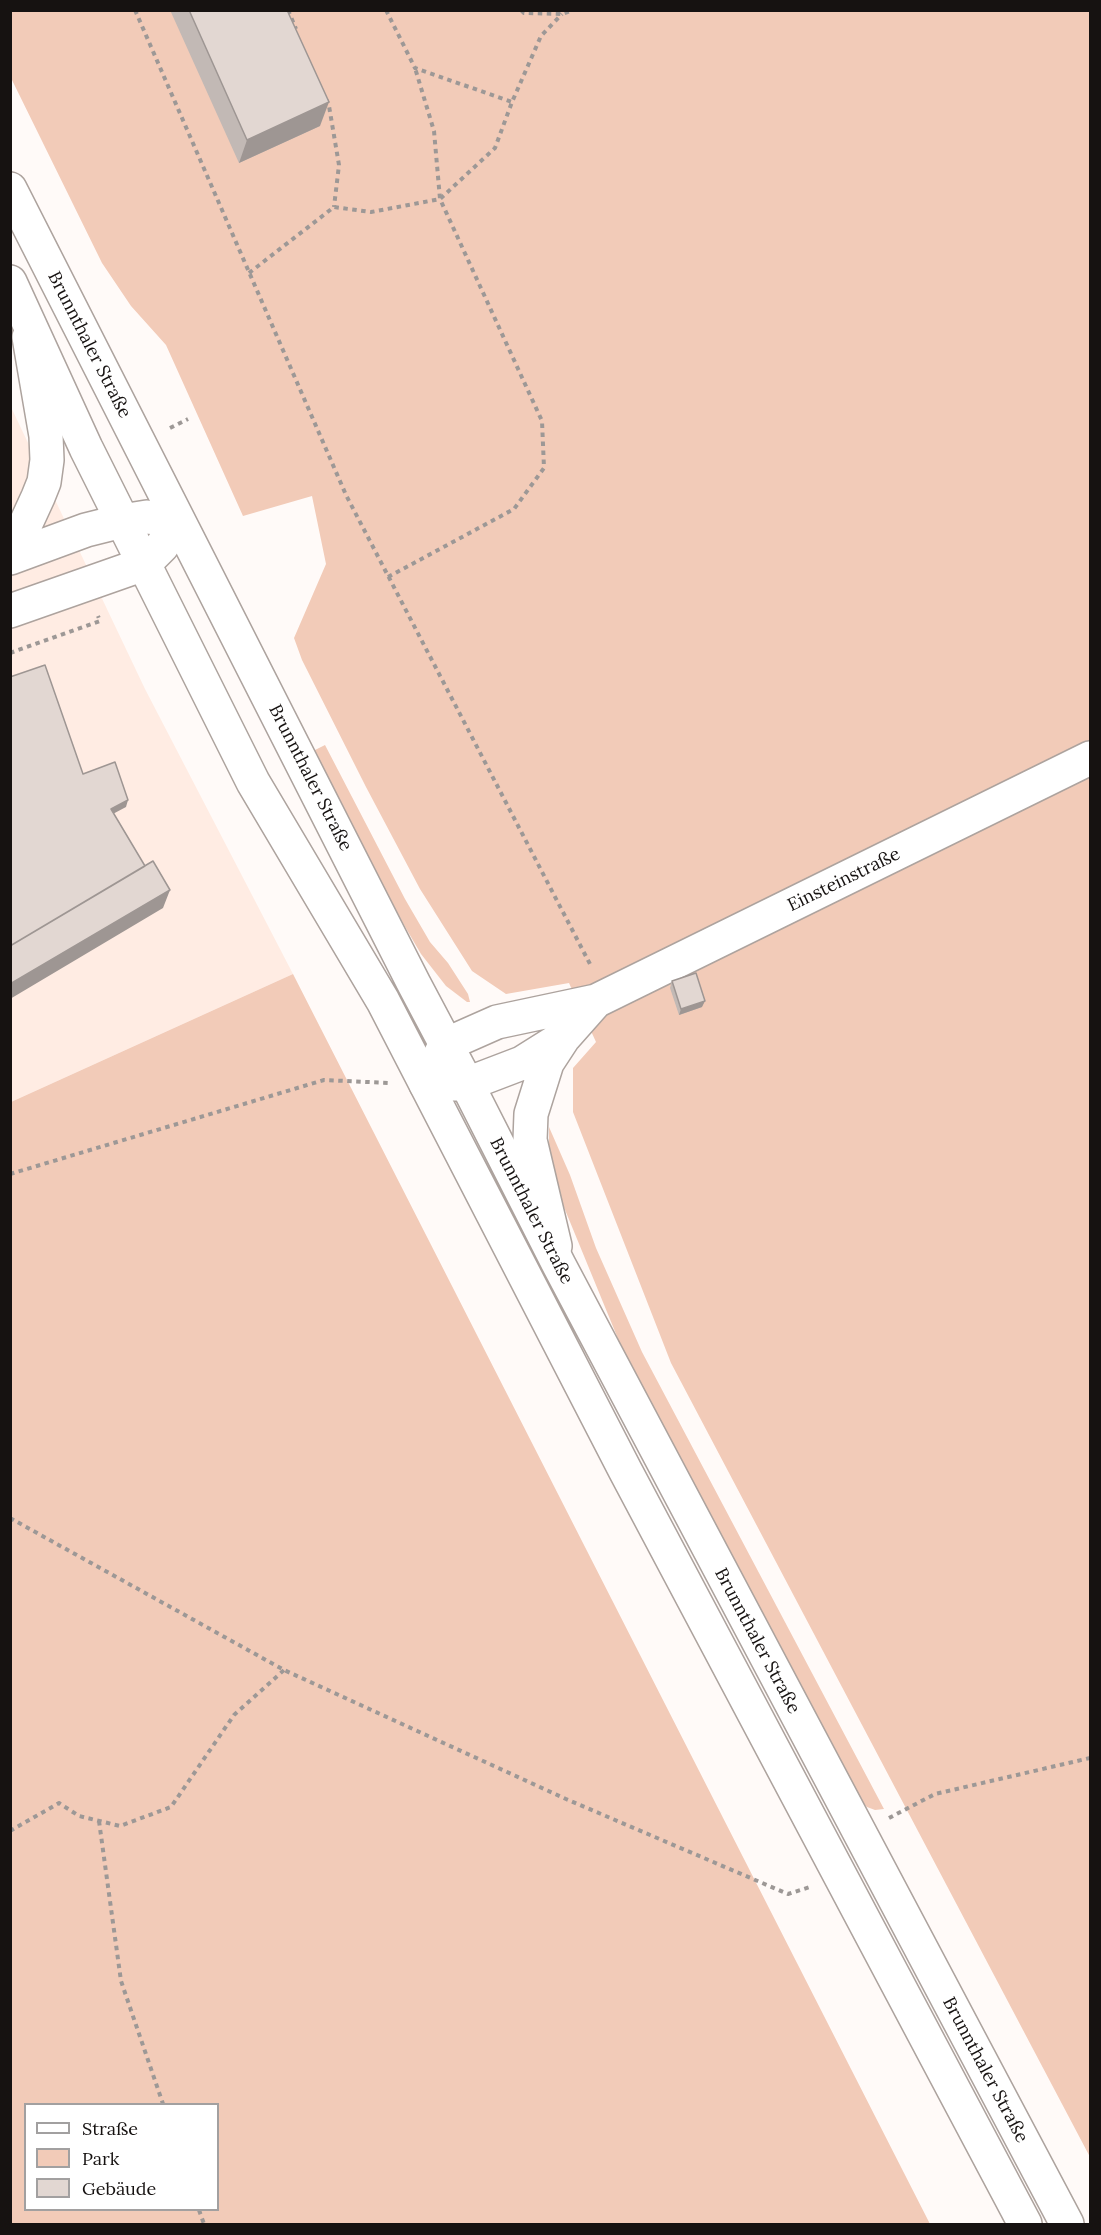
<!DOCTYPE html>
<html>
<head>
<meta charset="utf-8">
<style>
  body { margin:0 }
  #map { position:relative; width:1101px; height:2235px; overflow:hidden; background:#fffaf8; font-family:Lora,serif }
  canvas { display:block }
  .frame { position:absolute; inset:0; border:12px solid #161211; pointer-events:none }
  .legend { position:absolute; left:24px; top:2103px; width:195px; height:108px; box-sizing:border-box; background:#fff; border:2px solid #a2a0a0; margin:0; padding:8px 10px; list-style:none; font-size:18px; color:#161211 }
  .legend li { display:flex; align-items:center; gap:12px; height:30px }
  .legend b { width:30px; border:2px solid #a2a0a0 }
</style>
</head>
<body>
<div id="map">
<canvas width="1101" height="2235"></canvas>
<div class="frame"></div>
<ul class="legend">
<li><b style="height:8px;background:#fff"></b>Straße</li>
<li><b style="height:16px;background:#f2cbb8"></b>Park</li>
<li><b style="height:16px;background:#e2d7d2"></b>Gebäude</li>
</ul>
</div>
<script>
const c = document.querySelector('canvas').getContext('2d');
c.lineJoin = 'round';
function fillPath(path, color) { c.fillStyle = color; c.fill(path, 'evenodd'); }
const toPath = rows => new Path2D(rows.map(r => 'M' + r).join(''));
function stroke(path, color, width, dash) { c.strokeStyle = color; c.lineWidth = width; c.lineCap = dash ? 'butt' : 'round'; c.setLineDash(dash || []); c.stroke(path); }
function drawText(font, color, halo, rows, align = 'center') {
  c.font = font + ' Lora,serif'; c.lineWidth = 4.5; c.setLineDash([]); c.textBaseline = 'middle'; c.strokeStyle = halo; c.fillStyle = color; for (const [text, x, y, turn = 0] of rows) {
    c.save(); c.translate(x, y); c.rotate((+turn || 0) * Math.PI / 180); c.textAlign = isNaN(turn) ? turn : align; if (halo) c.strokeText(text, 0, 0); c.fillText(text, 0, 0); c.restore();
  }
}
const built = toPath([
  [10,405,145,689,293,974,11,1102]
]);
const green = toPath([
  [11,11,1090,11,1090,2157,671,1363,573,1112,573,1068,596,1042,569,983,506,994,472,971,420,889,366,787,302,660,294,638,326,564,312,496,243,516,166,345,131,306,102,263,11,78],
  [325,745,405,899,430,942,448,963,468,994,470,1002,467,1002,446,986,421,954,404,925,313,751],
  [293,974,930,2224,11,2224,11,1102],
  [26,2104,218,2104,218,2210,26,2210],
  [549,1127,570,1175,596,1248,642,1352,884,1809,875,1810,867,1807,859,1800,621,1346,561,1200,549,1151]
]);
const path = toPath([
  [135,10,346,495,591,966],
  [288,10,296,29],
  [386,10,415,68,512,102],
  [521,10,524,13,562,14,573,10],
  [326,99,329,106,339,165,334,207],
  [249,273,334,207,371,212,440,199,434,131,415,68],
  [170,428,188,419],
  [388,577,514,509,544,468,542,421,440,199,495,148,512,102,541,36,562,14],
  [10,653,100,621,98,616],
  [10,1174,324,1080,389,1083],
  [10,1518,284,1670,566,1799,788,1894,810,1887],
  [889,1818,935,1794,1090,1758],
  [99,1821,121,1981,163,2104],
  [10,1831,59,1803,79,1816,120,1826,171,1807,234,1715,284,1670],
  [199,2210,204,2224]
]);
const minor = toPath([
  [10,544,21,534,38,497,44,482,47,460,46,436,29,337],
  [10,558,86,530,122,521,147,517,178,521,162,546,144,564,10,611],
  [596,1001,565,1036,522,1063,467,1084,426,1084,445,1045,497,1022,596,1001,1090,758],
  [555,1246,530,1140,531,1114,547,1063,564,1037]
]);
const major = toPath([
  [10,189,414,984,467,1084,559,1265,1067,2224],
  [10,282,86,448,253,782,383,1001,625,1470,1025,2224]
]);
const wall = toPath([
  [170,10,287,10,320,126,239,163],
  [672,981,702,1007,679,1015,670,988]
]);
const shadedWall = toPath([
  [329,102,320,126,239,163,247,140],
  [128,800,126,807,109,816,111,809],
  [170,890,163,908,10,999,10,984],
  [705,1001,702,1007,679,1015,681,1009]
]);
const building = toPath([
  [189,10,287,10,329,102,247,140,189,10],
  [45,665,83,774,115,762,128,800,111,809,145,866,10,946,10,677,45,665],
  [153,861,170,890,10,984,10,946,153,861],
  [696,973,705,1001,681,1009,672,981,696,973]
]);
const streetNames = [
  ["Brunnthaler Straße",89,345,63],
  ["Brunnthaler Straße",310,778,63],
  ["Einsteinstraße",844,880,-26],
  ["Brunnthaler Straße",531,1211,63],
  ["Brunnthaler Straße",757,1641,62],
  ["Brunnthaler Straße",985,2070,62]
];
fillPath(built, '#ffece3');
fillPath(green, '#f2cbb8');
stroke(minor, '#ada39e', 36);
stroke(major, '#ada39e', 36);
stroke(path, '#9d9896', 4, [4.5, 4.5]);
stroke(minor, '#fff', 33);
stroke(major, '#fff', 33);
fillPath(wall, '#c2b9b5');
fillPath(shadedWall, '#9e9693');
fillPath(building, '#e2d7d2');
stroke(building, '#9e9693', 1.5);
drawText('18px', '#161211', '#fff', streetNames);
</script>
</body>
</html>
